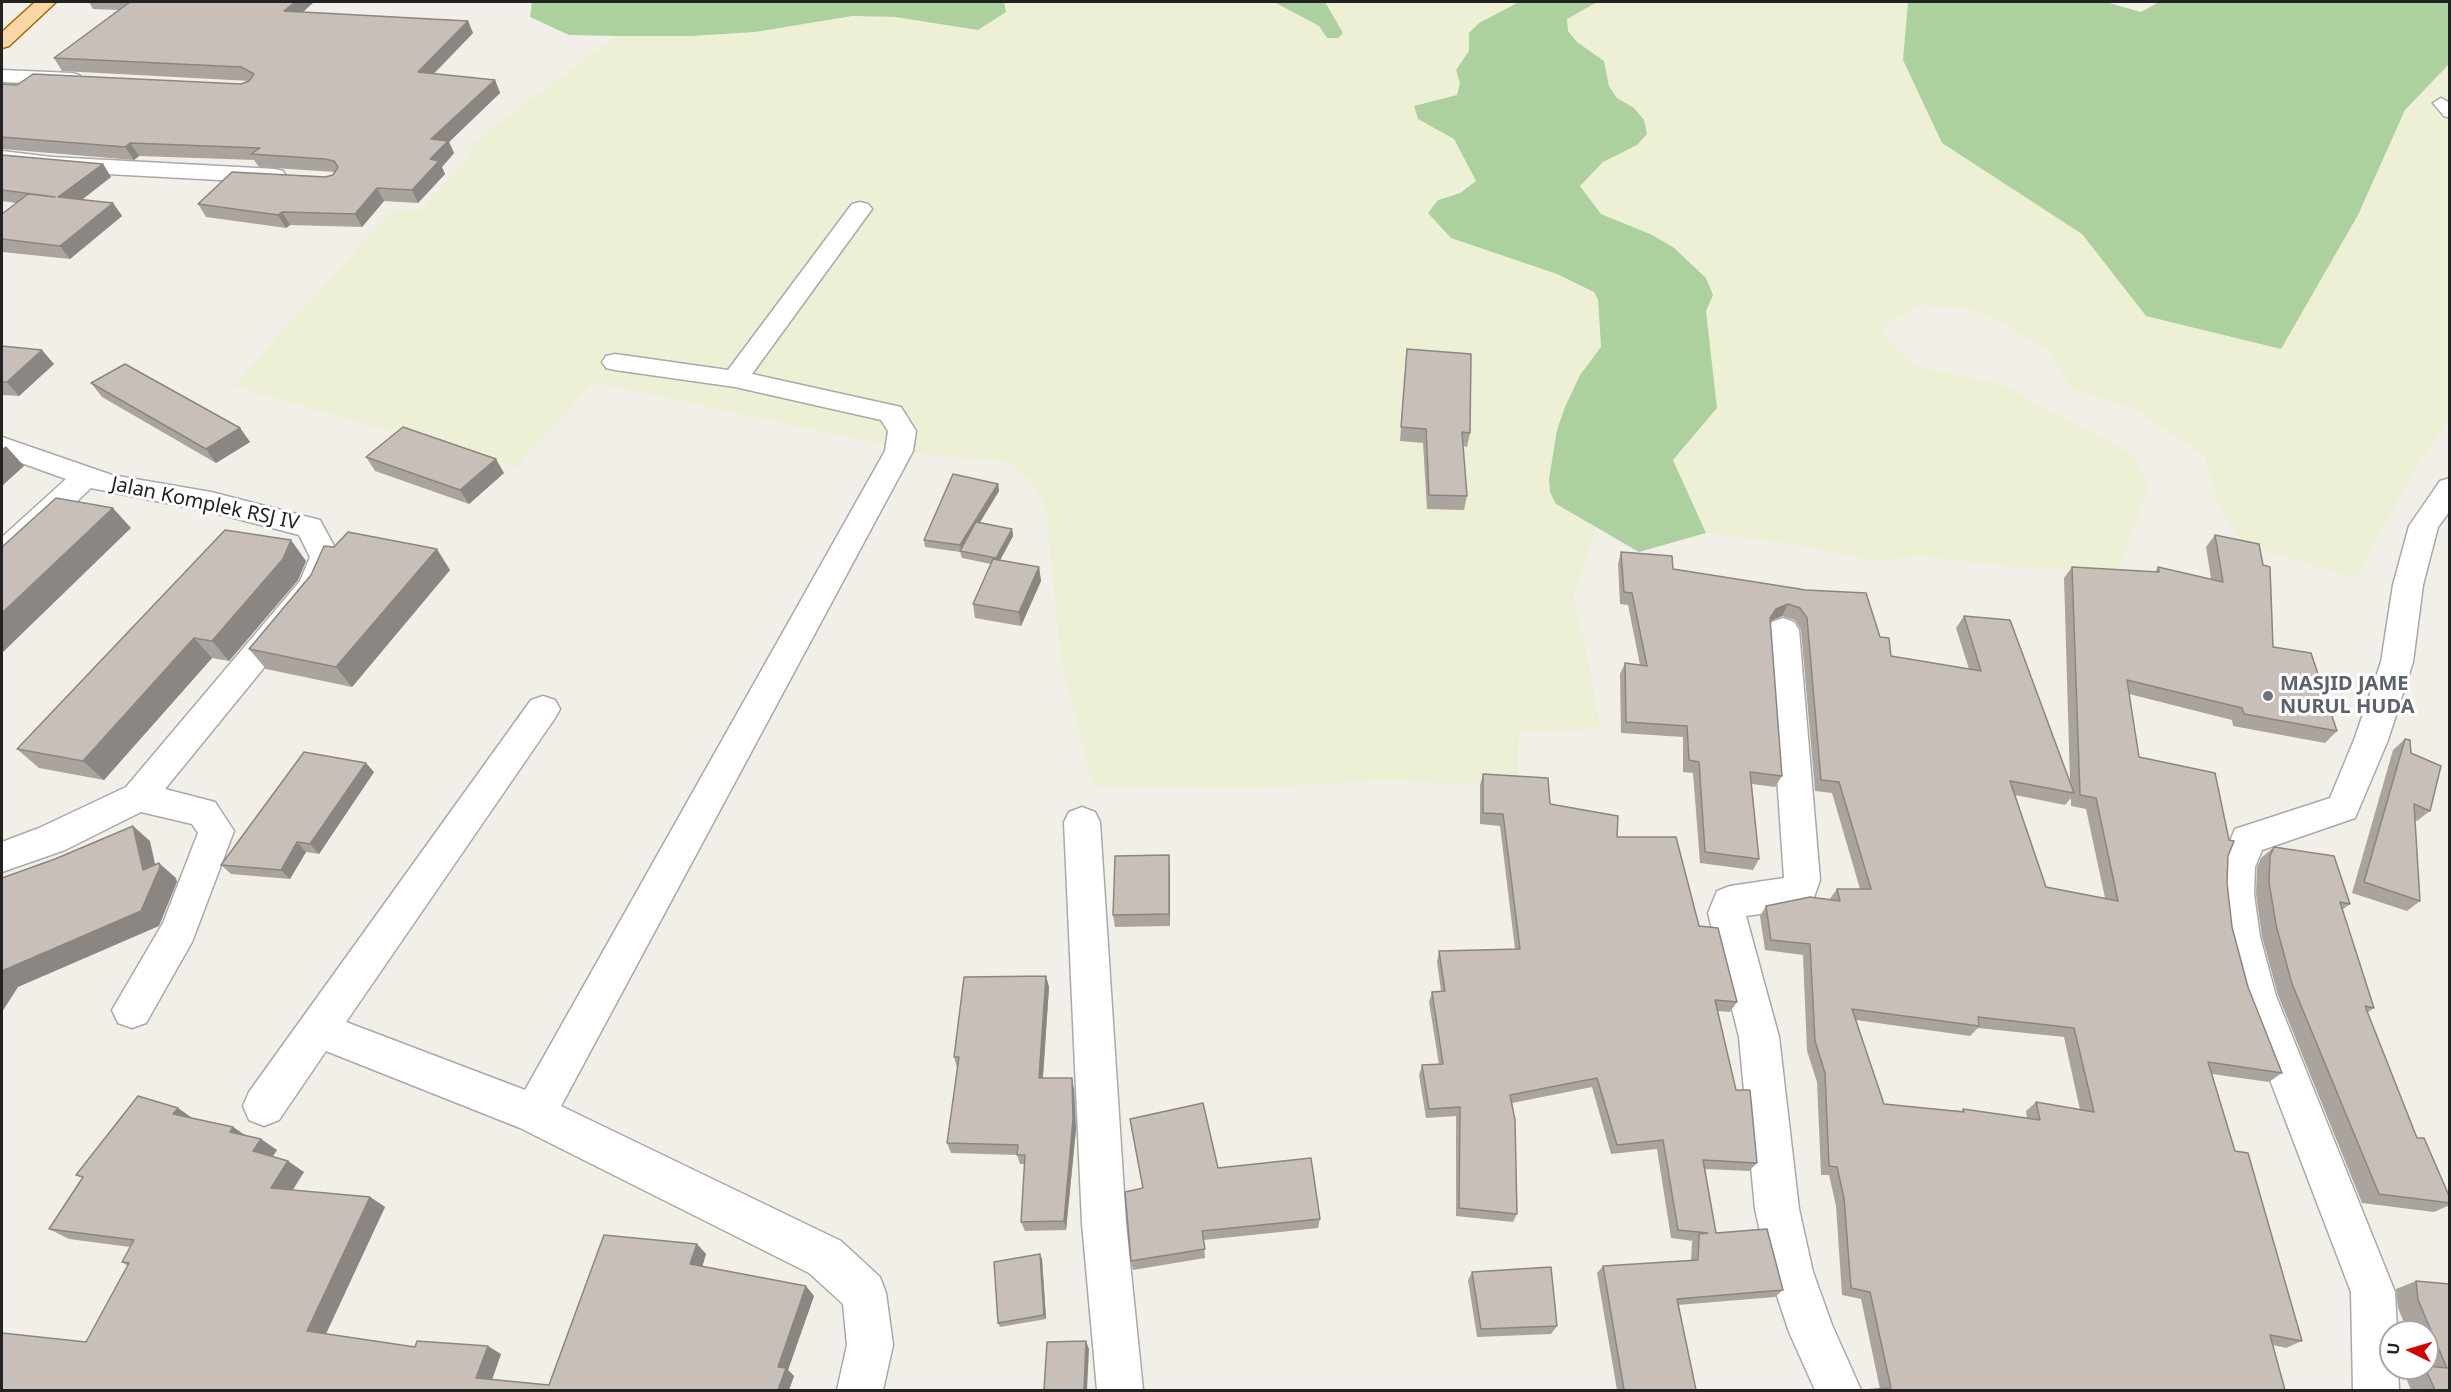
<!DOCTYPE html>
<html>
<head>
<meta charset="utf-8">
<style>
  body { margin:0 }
  #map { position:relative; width:2451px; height:1392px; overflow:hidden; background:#f2efe9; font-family:"Noto Sans",sans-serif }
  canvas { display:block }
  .frame { position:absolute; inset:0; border:3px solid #222; pointer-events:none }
  .north { position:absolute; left:2379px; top:1320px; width:60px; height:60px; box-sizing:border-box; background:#fff; border:2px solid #a7a7a7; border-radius:50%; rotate:275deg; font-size:16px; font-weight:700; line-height:24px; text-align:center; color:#222 }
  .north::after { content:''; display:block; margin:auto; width:21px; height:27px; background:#d40000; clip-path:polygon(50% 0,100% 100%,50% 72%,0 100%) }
</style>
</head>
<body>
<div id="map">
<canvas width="2451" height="1392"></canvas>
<div class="frame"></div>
<div class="north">U</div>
</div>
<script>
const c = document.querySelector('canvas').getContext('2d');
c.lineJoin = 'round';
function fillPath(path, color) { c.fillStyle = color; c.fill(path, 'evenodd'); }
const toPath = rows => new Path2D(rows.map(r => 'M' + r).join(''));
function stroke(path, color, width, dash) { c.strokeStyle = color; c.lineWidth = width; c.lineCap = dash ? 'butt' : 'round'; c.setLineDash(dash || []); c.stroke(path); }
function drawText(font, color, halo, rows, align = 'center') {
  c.font = font + ' "Noto Sans",sans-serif'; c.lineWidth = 6; c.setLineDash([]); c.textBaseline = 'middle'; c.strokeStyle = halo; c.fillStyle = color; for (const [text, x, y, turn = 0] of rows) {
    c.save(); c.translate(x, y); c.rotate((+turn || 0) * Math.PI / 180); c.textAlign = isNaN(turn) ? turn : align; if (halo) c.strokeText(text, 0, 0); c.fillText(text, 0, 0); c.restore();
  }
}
const farmland = toPath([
  [1004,2,1274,2,1319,26,1327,38,1342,33,1325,2,1519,2,1510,5,1456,70,1460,83,1457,95,1414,106,1418,119,1454,139,1476,181,1438,200,1428,213,1582,285,1594,292,1598,300,1601,347,1580,375,1565,407,1557,430,1549,479,1550,492,1556,504,1596,528,1573,598,1584,639,1601,729,1519,732,1517,787,1383,780,1256,788,1093,786,1061,662,1046,508,1031,480,1009,462,931,455,594,382,516,467,233,386,392,210,420,211,467,159,474,142,616,36,692,36,755,32,852,16,895,17,1006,12],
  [1597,2,1908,2,1903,60,1942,143,2082,234,2146,316,2358,215,2405,110,2449,64,2449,421,2416,467,2356,579,2241,543,2218,503,2205,456,2134,409,2072,389,2050,353,2013,329,1973,310,1921,305,1888,324,1882,336,1914,366,1999,383,2133,455,2148,487,2118,573,2003,566,1920,556,1874,561,1792,544,1706,533,1673,460,1717,408,1706,311,1651,234,1601,214,1580,186,1603,162,1637,145,1647,134,1644,120,1634,108,1617,98,1609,86,1604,61,1577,42,1568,31,1566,19]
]);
const forest = toPath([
  [532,2,1004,2,1006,12,978,30,895,17,852,16,755,32,692,36,616,36,569,35,530,17],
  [1274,2,1325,2,1343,33,1338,38,1327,38,1319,26],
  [1519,2,1597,2,1567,19,1568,31,1577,42,1604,61,1609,86,1617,98,1634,108,1644,120,1647,134,1637,145,1603,162,1580,186,1601,214,1650,234,1673,247,1706,278,1713,295,1706,311,1717,408,1673,460,1706,533,1639,552,1556,504,1550,492,1549,479,1557,430,1565,407,1580,375,1601,347,1598,300,1594,292,1557,274,1451,238,1428,213,1438,200,1460,193,1476,181,1454,139,1418,119,1414,106,1457,95,1460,83,1456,70,1469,51,1469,33,1479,23],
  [1908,2,2106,2,2141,12,2159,2,2449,2,2449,64,2405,110,2358,215,2281,349,2146,316,2082,234,1942,143,1903,60]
]);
const lane = toPath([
  [2441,98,2450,103,2450,118,2444,116,2433,103,2441,98]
]);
const street = toPath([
  [2,70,72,73,79,75,82,79,79,83,72,85,2,82,2,70],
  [2,151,52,157,275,169,283,171,286,176,283,181,275,183,52,171,2,165,2,151],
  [860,202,868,204,872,209,752,374,901,407,916,431,913,451,561,1106,841,1241,880,1277,886,1293,893,1345,883,1390,837,1390,847,1345,843,1304,809,1273,520,1128,326,1051,279,1120,264,1126,249,1120,243,1106,249,1092,531,700,543,696,555,700,560,709,555,718,346,1022,525,1090,885,451,888,431,881,420,735,387,615,370,606,368,602,362,606,356,615,354,728,370,852,204,860,202],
  [2,437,112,475,211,492,320,520,340,557,324,594,165,789,215,802,234,831,192,942,146,1023,132,1028,118,1023,112,1010,163,923,198,833,192,824,141,812,65,850,2,872,2,842,39,828,126,787,300,581,310,557,299,535,211,512,91,488,13,562,2,565,2,537,66,479,2,456,2,437],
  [2450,478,2450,511,2438,527,2423,585,2413,662,2388,740,2355,818,2262,850,2255,867,2254,894,2260,937,2276,996,2395,1292,2397,1332,2391,1332,2391,1368,2398,1368,2399,1390,2353,1390,2351,1292,2238,996,2222,937,2218,894,2219,867,2235,829,2330,798,2354,740,2381,662,2393,585,2409,526,2440,481,2450,478],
  [1783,618,1794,622,1799,630,1820,880,1813,900,1807,904,1794,909,1746,916,1779,1037,1799,1209,1813,1272,1832,1325,1861,1390,1815,1390,1789,1332,1769,1272,1755,1209,1739,1037,1708,913,1717,891,1730,886,1784,878,1767,630,1772,622,1783,618],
  [1082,807,1095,812,1100,822,1126,1223,1143,1390,1097,1390,1082,1223,1064,822,1069,812,1082,807]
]);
const primary = toPath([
  [35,2,56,2,9,46,2,48,2,32,35,2]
]);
const wall = toPath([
  [89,2,314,2,303,12,468,21,473,33,434,74,495,80,500,93,449,142,454,153,442,167,445,174,418,203,384,201,362,227,290,225,286,228,206,217,198,204,325,177,333,175,335,172,259,167,254,160,139,156,134,160,2,149,2,84,17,85,241,84,250,81,62,71,54,58,118,10,93,9],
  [2,155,103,164,111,177,82,200,113,203,122,216,70,259,2,252,2,214,16,203,2,201],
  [2,346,54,364,19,396,2,395],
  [1407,349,1470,433,1467,447,1463,446,1467,496,1464,510,1427,509,1423,443,1400,441],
  [91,383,240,428,250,442,216,463,102,397],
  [366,457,504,473,469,504,375,471],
  [998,484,999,491,980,522,1012,529,1013,536,1000,560,1039,567,1041,581,1021,626,975,618,973,604,991,564,962,558,960,552,925,547,924,540],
  [2215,535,2273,647,2337,731,2325,743,2233,726,2232,720,2129,694,2139,757,2228,856,2227,883,2232,927,2248,987,2282,1073,2269,1082,2212,1074,2235,1151,2302,1341,2286,1348,2273,1345,1880,1389,1861,1299,1842,1295,1836,1206,1829,1175,1821,1175,1817,1082,1807,1051,1803,955,1765,950,1760,916,1766,906,1829,900,1837,889,1860,889,1832,793,1815,791,1801,630,1795,620,1782,616,1770,621,1782,776,1775,787,1752,784,1759,859,1753,870,1700,863,1693,773,1683,772,1683,737,1621,733,1620,674,1625,663,1640,665,1628,605,1620,604,1618,564,1621,552,1673,569,1806,590,1880,637,1891,656,1969,669,1956,628,1964,616,2070,782,2064,578,2072,567,2155,572,2158,567,2211,579,2206,547],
  [2015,795,2065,805,2071,798,2071,806,2086,809,2105,898,2046,887],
  [1856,1020,1970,1036,1978,1028,2064,1037,2080,1110,2036,1102,2026,1111,2027,1118,1963,1109,1961,1111,1884,1104],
  [306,561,298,580,229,661,212,658,104,780,39,768,17,749],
  [450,570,352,687,266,669,249,649],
  [2405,739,2411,753,2430,811,2417,821,2415,820,2420,901,2407,911,2352,893,2393,750],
  [374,772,319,854,306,852,290,879,231,874,221,865],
  [1483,774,1550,804,1617,837,1699,926,1737,1002,1730,1012,1717,1011,1736,1090,1757,1163,1749,1171,1705,1169,1716,1233,1783,1290,1775,1297,1678,1305,1696,1390,1617,1390,1597,1273,1603,1266,1691,1261,1692,1242,1693,1241,1671,1238,1657,1149,1611,1154,1592,1087,1512,1103,1517,1214,1513,1222,1456,1216,1456,1116,1426,1118,1419,1075,1422,1065,1439,1065,1429,1002,1432,992,1441,991,1437,962,1439,951,1515,949,1500,826,1480,824,1480,785],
  [2274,847,2350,904,2342,910,2374,1008,2367,1013,2417,1138,2450,1198,2450,1205,2434,1212,2362,1203,2278,995,2262,937,2256,894,2257,867,2261,858],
  [1169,855,1170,926,1115,927,1113,915],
  [1046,976,1049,987,1043,1078,1074,1089,1076,1129,1066,1230,1025,1231,1021,1222,1025,1164,1020,1164,1017,1155,951,1153,947,1143,957,1068,954,1057],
  [193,1118,233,1127,245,1135,277,1150,272,1157,304,1172,293,1190,370,1197,385,1207,326,1334,415,1347,501,1354,492,1379,549,1385,697,1244,706,1254,702,1266,814,1296,788,1370,794,1376,789,1390,2,1390,86,1342,128,1266,122,1262,130,1247,69,1239,49,1229,83,1178,76,1175],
  [1130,1119,1218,1168,1320,1219,1318,1228,1204,1240,1205,1258,1133,1270,1131,1261,1143,1189],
  [1042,1259,1046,1319,1000,1327,998,1323],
  [1472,1272,1557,1326,1551,1334,1477,1337,1468,1280],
  [2416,1281,2450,1284,2450,1390,2411,1390,2404,1373,2419,1368,2427,1368,2427,1332,2408,1332,2398,1308,2396,1289]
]);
const shadedWall = toPath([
  [295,2,314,2,290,23,284,11],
  [468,21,473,33,423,84,418,72],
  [495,80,500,93,449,142,454,153,442,167,445,174,418,203,412,190,430,159,431,139],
  [130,143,139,156,134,160,125,147],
  [103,164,111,177,68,210,58,197],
  [377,188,384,201,362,227,355,214],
  [113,203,122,216,70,259,60,246],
  [282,212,290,225,286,228,278,215],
  [42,350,54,364,19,396,7,382],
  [240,428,250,442,216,463,206,449],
  [6,446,24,466,2,486,2,449],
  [496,459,504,473,469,504,460,490],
  [998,484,999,491,962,552,960,545],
  [113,508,131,528,2,653,2,613],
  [1012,529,1013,536,997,566,996,558],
  [291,540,306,561,298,580,229,661,212,641],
  [437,549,450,570,352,687,336,667],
  [1039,567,1041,581,1021,626,1019,612],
  [1788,604,1782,616,1770,621,1770,618,1776,609],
  [194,638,212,658,104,780,83,761],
  [366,763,374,772,319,854,310,844],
  [133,826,150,841,157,873,159,863,176,878,177,882,159,926,18,987,2,1012,2,971,143,870],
  [297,842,306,852,290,879,281,870],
  [1169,855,1170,868,1170,926,1169,914],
  [1046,976,1049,987,1042,1089,1039,1078],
  [1072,1078,1074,1089,1076,1129,1066,1230,1064,1221],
  [178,1108,195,1120,173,1114],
  [233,1127,249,1138,230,1132],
  [261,1139,277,1150,269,1162,253,1151],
  [288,1161,304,1172,287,1198,271,1188],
  [370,1197,385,1207,323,1340,307,1331],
  [697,1244,706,1254,700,1274,690,1264],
  [1040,1254,1042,1259,1046,1319,1044,1315],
  [806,1286,814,1296,788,1370,794,1376,789,1390,778,1390,778,1367],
  [1086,1341,1089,1349,1087,1390,1084,1390],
  [488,1346,501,1354,490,1386,476,1378]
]);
const building = toPath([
  [130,2,295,2,284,11,468,21,418,72,495,80,431,139,448,141,430,159,439,161,412,190,377,188,355,214,282,212,278,215,198,204,232,172,325,177,333,175,338,167,334,161,325,159,251,154,260,148,130,143,125,147,2,137,2,84,17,85,33,74,241,84,249,81,254,74,241,67,54,58,130,2],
  [2,155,103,164,58,197,113,203,60,246,2,239,2,214,28,194,55,197,2,190,2,155],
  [2,346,42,350,7,382,2,382,2,346],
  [1407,349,1471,354,1470,433,1462,432,1467,496,1429,495,1426,429,1401,427,1407,349],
  [125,364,240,428,206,449,91,383,125,364],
  [403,427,496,459,460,490,366,457,403,427],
  [953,474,998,484,960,545,924,540,953,474],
  [56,498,113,508,2,613,2,547,56,498],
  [976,522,1012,529,996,558,960,551,976,522],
  [225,530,291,540,283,559,212,641,194,638,83,761,17,749,225,530],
  [348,532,437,549,336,667,249,649,311,575,324,546,334,547,348,532],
  [2215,535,2259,544,2263,565,2270,567,2273,647,2311,653,2337,731,2244,714,2242,708,2127,680,2139,757,2215,773,2229,840,2234,841,2228,856,2227,883,2232,927,2248,987,2282,1073,2208,1062,2235,1151,2248,1153,2302,1341,2270,1335,2285,1390,1864,1390,1891,1388,1870,1292,1851,1288,1844,1198,1837,1167,1829,1166,1825,1073,1815,1041,1810,944,1771,940,1766,906,1810,897,1840,901,1837,889,1871,889,1839,782,1821,780,1807,618,1800,608,1788,604,1776,609,1770,618,1782,776,1750,772,1759,859,1705,852,1699,762,1689,760,1687,726,1626,722,1625,663,1647,666,1632,593,1624,592,1621,552,1672,556,1673,569,1806,590,1866,593,1880,637,1889,638,1891,656,1981,671,1964,616,2010,620,2074,793,2010,781,2046,887,2118,901,2096,798,2080,795,2072,567,2159,572,2158,567,2223,582,2215,535],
  [1852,1009,1979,1026,1978,1017,2074,1028,2094,1112,2036,1102,2040,1120,1963,1109,1964,1112,1884,1104,1852,1009],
  [993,559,1039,567,1019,612,973,604,993,559],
  [2405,739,2410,740,2411,753,2441,766,2430,811,2414,804,2420,901,2364,882,2405,739],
  [304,752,366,763,310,844,297,842,281,870,221,865,304,752],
  [1483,774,1548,778,1550,804,1618,816,1617,837,1676,837,1699,926,1718,928,1737,1002,1715,1000,1736,1090,1750,1090,1757,1163,1703,1160,1716,1233,1767,1229,1783,1290,1677,1299,1696,1390,1624,1390,1603,1266,1698,1260,1699,1234,1708,1233,1678,1230,1663,1140,1617,1145,1597,1078,1510,1095,1515,1120,1517,1214,1459,1208,1460,1107,1429,1109,1422,1065,1443,1064,1432,992,1445,991,1439,951,1520,949,1503,814,1483,813,1483,774],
  [133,826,143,870,159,863,160,867,141,911,2,971,2,878,55,859,133,826],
  [2274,847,2334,856,2350,904,2340,902,2374,1008,2365,1006,2417,1138,2424,1138,2450,1198,2450,1203,2379,1194,2292,984,2276,925,2269,882,2270,856,2274,847],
  [1169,855,1169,914,1113,915,1115,856,1169,855],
  [1046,976,1039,1078,1072,1078,1073,1119,1064,1221,1021,1222,1025,1155,1017,1155,1018,1145,947,1143,959,1057,954,1057,964,977,1046,976],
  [138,1096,178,1108,173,1114,233,1127,230,1132,261,1139,253,1151,288,1161,271,1188,370,1197,307,1331,415,1347,417,1341,488,1346,476,1378,549,1385,604,1235,697,1244,690,1264,806,1286,778,1367,786,1368,778,1390,2,1390,2,1333,86,1342,129,1263,122,1262,134,1240,49,1229,83,1177,76,1175,138,1096],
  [1203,1103,1218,1168,1311,1158,1320,1219,1202,1231,1205,1249,1131,1261,1125,1192,1143,1188,1130,1119,1203,1103],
  [1040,1254,1044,1315,998,1323,994,1262,1040,1254],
  [1551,1267,1557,1326,1481,1329,1472,1272,1551,1267],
  [2416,1281,2450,1284,2450,1390,2435,1390,2425,1368,2427,1368,2427,1366,2447,1368,2418,1300,2416,1281],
  [1086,1341,1084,1390,1044,1390,1047,1342,1086,1341]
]);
const markers = [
  [2268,696,6,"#6b7280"]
];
const streetNames = [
  ["Jalan Komplek RSJ IV",205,504,12]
];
const worshipNames = [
  ["MASJID JAME",2280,684],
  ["NURUL HUDA",2280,707]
];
fillPath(farmland, '#eef0d5');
fillPath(forest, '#add19e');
stroke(lane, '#a9a9a9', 3);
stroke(street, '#a9a9a9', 3);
stroke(primary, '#a06b00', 3);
fillPath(lane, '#fff');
fillPath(street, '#fff');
fillPath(primary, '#fcd6a4');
fillPath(wall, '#aba49e');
fillPath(shadedWall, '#8b8681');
fillPath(building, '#c7bfb8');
stroke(building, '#8b8681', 1.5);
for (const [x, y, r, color] of markers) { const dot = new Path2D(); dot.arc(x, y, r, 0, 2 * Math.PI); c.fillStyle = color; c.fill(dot); stroke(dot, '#fff', 2); }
drawText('20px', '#222', '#fff', streetNames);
drawText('bold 20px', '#5b616d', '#fff', worshipNames, 'left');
</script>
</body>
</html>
